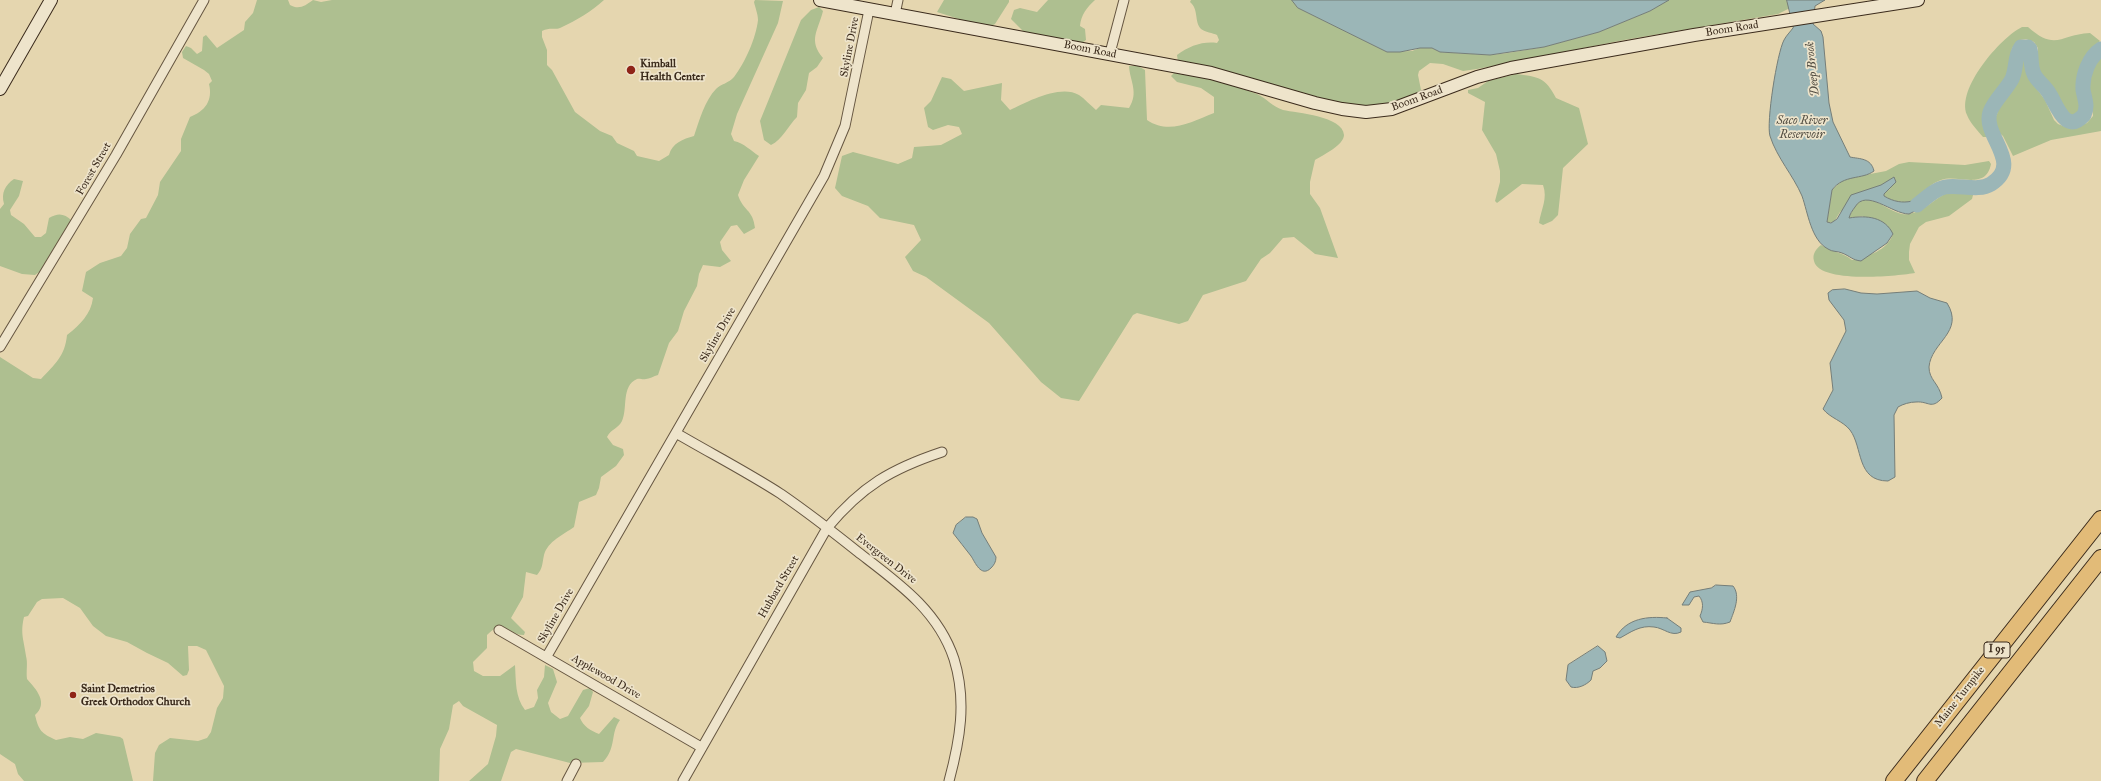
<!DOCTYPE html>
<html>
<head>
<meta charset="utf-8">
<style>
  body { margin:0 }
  canvas { display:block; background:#e5d6af }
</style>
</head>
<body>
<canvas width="2101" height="781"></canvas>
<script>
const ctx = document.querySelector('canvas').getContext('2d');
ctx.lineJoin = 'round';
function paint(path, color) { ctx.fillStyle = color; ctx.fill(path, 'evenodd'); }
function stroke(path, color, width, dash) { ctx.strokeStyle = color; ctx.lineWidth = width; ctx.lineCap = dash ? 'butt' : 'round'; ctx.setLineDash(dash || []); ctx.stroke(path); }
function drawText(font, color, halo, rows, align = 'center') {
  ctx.font = font + ' "IM FELL Great Primer",serif'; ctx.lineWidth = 3.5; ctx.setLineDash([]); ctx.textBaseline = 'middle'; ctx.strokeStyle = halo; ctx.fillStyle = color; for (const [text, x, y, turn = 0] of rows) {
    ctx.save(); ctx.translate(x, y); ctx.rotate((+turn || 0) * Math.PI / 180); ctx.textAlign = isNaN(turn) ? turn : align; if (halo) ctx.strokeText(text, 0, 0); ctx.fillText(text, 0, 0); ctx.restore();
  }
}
paint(new Path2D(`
  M 257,0 L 288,0 L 290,5 C 299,10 305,6 313,0 L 321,2 L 332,0 L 604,0 C 591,12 577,20 560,28 C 554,30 550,27 542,31 L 542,37 L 547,50 L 547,65 L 552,70 L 575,112 L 600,131 L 612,136 L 617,143 L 634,151 L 637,156 L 659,161 L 669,155 C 672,143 683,139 694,136 C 699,121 705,100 716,89 C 721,84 729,83 734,77 C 745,63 756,38 758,20 C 758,14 755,7 754,2 L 755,0 L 783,1 L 778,23 L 737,114 L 731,134 L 734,141 C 744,143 751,151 759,156 L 744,180 L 738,195 C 743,211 753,209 755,228 L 744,234 L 737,225 L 731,226 L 720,242 L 722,250 L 731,261 L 720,267 L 703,265 L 699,274 L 697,286 L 684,311 L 678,331 L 669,343 L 658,375 C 654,376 649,379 646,379 C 642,380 640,378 637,379 C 621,386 628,408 622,421 C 619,428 611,429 607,437 L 613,445 L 623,449 L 624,455 L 616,466 L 601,477 L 599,488 L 596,495 L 579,502 L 574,527 C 563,535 548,541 544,555 C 542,564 543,568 537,575 L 526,572 L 523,597 L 511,618 L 525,632 L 524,635 C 507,635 505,617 487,635 L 487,648 L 473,662 L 474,671 L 483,676 L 500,676 L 515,665 C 516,681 515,697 525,710 L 534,707 L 538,698 L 537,690 L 544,677 L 545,665 L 553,669 L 557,682 L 548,703 L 551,712 L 560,719 L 568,716 L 583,690 L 590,688 L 593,692 L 589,706 L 580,718 C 583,726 591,731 599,734 L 614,717 L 620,720 C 610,733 617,747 603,762 L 570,763 L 516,749 L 511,752 L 501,781 L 469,781 L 488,764 L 496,736 L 497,725 L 463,706 L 459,701 L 453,705 L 449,729 L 440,749 L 439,781 L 153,781 L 155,753 L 159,745 L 170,738 L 198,741 L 207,738 L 211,732 L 217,708 L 223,698 L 224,686 L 206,650 L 197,646 L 188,646 L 189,670 L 187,675 L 183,676 L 168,663 L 147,653 L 127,642 L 106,636 L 93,626 L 80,608 L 63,598 L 42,599 L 37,602 L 28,616 L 24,617 C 20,634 24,640 26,656 C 28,663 26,671 27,679 C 36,689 49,703 35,715 C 39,731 41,733 56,740 L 70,737 L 83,739 L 96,733 L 120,737 L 123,739 L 133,781 L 24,781 L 18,774 L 15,764 L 0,754 L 0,357 L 33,378 L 41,379 C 55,364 65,356 67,335 C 80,325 91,314 93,298 L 82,291 L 86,272 L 100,263 L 121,256 L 127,248 L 130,234 L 141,219 L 146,218 L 158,195 L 160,182 L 181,151 L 181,139 L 190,117 C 205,111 213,101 209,84 L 212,81 L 209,74 L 204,70 L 183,58 L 182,52 L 186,46 L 191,48 L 197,54 L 202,51 L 203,37 L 206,35 L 217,48 L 244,30 L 245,22 L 253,13 Z
  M 944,0 L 1009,0 L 1009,2 L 995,24 L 987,28 L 937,12 Z
  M 1048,0 L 1095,0 C 1087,7 1081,15 1080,26 L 1085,29 L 1086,40 L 1082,43 L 1024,32 L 1011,19 L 1014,10 L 1020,8 L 1037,12 Z
  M 1191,0 L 1292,0 L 1298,8 L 1387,52 L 1412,51 L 1420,48 L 1432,48 L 1440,52 L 1454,53 L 1490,55 L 1508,53 L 1544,47 L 1599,32 L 1650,11 L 1669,0 L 1787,0 L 1790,8 L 1778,14 L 1624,40 L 1477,69 L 1463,71 L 1443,64 L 1430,63 L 1419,71 L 1418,75 L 1421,90 L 1416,95 L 1374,107 L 1354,105 L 1337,103 L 1178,62 L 1177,55 C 1189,46 1203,41 1217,43 L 1219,40 L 1217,35 C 1213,33 1205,32 1201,29 C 1194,22 1199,9 1190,2 Z
  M 819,7 L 823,11 C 818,31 808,40 823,58 L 817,67 L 809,73 L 806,90 L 798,103 L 797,117 C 788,126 782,140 771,145 L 764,140 L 760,121 L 801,20 L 811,10 Z
  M 2022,27 L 2028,27 C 2056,52 2061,34 2090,33 L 2100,41 C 2086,53 2078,71 2078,89 C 2079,97 2082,104 2081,111 L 2075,117 C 2060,114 2062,103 2056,92 C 2051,85 2044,79 2038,73 L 2038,48 L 2034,42 L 2026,39 L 2020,40 L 2012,48 L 2010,67 L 2005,80 L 1985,113 L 1987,137 L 1983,137 C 1978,131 1970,123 1967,115 C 1956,89 2000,38 2022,27 Z
  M 2025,54 L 2028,77 L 2045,100 L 2054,120 L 2058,124 L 2068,128 L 2077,127 L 2087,123 L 2093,116 C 2093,93 2081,77 2101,57 L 2101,131 L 2051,140 L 2013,156 L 2003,136 L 1996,130 L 1995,119 L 1999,109 L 2018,80 L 2021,57 Z
  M 1129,66 L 1138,66 L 1145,70 L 1147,120 C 1169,135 1191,122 1214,113 L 1214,97 L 1201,88 L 1177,82 L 1171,76 L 1174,73 C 1202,77 1231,84 1257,94 C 1266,98 1273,107 1283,110 C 1297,113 1343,116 1344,135 C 1344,145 1323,155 1315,160 L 1310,182 L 1310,194 L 1320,208 L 1338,258 L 1315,254 L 1294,237 L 1283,238 L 1270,253 L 1261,259 L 1246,281 L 1203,295 L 1188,321 L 1179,324 L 1137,313 L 1133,315 L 1079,401 L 1061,398 L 1041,382 L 989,323 L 926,277 L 913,271 L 905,257 L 921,240 L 914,225 L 880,218 L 868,206 L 842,196 L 835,188 L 842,156 L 853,152 L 898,164 L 912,158 L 914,147 L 941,145 L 962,134 L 959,127 L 948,125 L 933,130 L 928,127 L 924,108 L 931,101 L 942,77 L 951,79 L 964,91 L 1002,83 L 1001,100 L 1010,110 C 1027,102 1060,84 1079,95 C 1085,99 1090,105 1096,110 L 1101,105 L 1129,108 C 1139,92 1130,82 1129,66 Z
  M 1516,74 C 1539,77 1545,77 1556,98 L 1579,108 L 1588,144 L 1563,168 L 1558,215 L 1552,221 L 1543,225 L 1539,223 C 1541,209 1548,199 1543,185 L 1522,184 L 1497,203 L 1495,201 L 1500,182 L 1500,171 L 1496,154 L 1482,130 L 1485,102 L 1468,93 L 1468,90 L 1478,88 L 1488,81 Z
  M 1989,161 L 1991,164 C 1986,191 1958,174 1941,180 C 1931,183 1923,192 1918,201 C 1905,203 1896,203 1884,196 L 1883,194 L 1890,189 L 1894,177 L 1840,212 L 1834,222 L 1827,222 L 1832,190 L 1844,179 L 1886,171 L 1899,164 L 1909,162 L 1965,165 Z
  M 14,179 L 23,181 L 19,196 L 10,210 L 11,215 L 24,224 L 35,237 L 41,237 L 46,233 L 49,218 C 58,213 64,213 72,221 L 42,270 L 35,275 L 22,274 L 0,266 L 0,209 L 4,204 C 1,193 5,185 14,179 Z
  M 1949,192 L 1966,192 L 1973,195 L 1972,199 L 1949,216 L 1926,222 L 1919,227 L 1910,244 L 1909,252 L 1909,260 L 1915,273 C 1898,276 1819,284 1814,261 C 1812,254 1816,249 1821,245 C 1832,252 1842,252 1852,260 C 1868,256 1887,251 1893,234 L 1862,216 L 1849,218 C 1850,215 1852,211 1854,208 C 1868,185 1891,218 1909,214 C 1925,211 1935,198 1949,192 Z`), '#aebf90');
const water = new Path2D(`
  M 1292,0 L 1669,0 L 1650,11 L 1599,32 L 1544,47 L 1490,55 L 1440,52 L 1432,48 L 1420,48 L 1400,52 L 1387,52 L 1298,8 Z
  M 1787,0 L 1825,0 L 1815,6 L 1813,24 L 1821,31 L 1823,37 L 1829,103 L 1833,122 L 1850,157 C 1860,159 1871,158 1874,171 C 1862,180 1844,174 1832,190 L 1827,222 L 1831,223 L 1837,219 L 1851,195 L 1881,185 L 1894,177 L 1896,182 L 1884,194 L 1884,196 C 1904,208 1919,200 1937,190 L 1921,208 L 1909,214 C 1892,214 1866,188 1855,207 C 1852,211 1850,214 1849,218 C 1867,215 1885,217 1893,234 L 1887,243 L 1861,261 C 1852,260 1850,256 1842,253 C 1838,251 1832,252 1828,249 C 1811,240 1808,213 1802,196 C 1793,175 1777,158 1770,136 C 1766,123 1777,53 1784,40 C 1786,36 1790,32 1793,28 Z
  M 1845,289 L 1861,293 L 1877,294 L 1917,291 L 1930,298 L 1947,303 C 1965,332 1931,342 1929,367 C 1929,380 1939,383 1942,398 C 1931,410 1929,401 1916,402 C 1910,402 1903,404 1898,407 L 1894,415 L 1895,477 L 1888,481 C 1856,481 1863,447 1850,430 C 1843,421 1830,418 1823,409 L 1833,390 L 1830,363 L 1846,331 L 1844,320 L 1829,300 L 1828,293 L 1832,290 Z
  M 966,517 L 973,517 L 977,519 L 982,533 L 996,557 C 996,562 994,565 991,568 C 981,578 975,562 971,556 C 965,548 959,541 953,533 L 956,525 Z
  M 1716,585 L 1733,586 C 1741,596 1734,611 1730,622 C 1720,626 1713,623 1703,622 L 1700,616 C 1703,609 1704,602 1699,596 L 1694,597 L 1689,605 L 1682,605 L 1690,592 L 1711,588 Z
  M 1667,618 L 1681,628 L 1681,632 C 1671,637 1664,628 1654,627 C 1640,625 1631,632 1620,638 L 1616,637 C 1627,618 1648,616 1667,618 Z
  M 1598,646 L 1605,652 L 1607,661 L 1600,668 L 1593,671 L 1591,680 C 1586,685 1578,689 1571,687 L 1566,680 L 1568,665 Z`);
paint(water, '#9bb6b7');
stroke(water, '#757e79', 1);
stroke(new Path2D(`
  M 1917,205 C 1926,198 1935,189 1945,187 C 1959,184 1978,192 1991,184 C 2024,163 1982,136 1990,112 C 1994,101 2006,90 2012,79 C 2017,68 2014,57 2021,47 L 2028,47 L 2030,49 C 2032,57 2030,66 2034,74 C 2037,81 2045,86 2049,93 C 2057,105 2065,135 2084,115 C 2088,106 2085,100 2083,90 C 2082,75 2089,57 2101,49`), '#9bb6b7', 15);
const street = new Path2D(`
  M 895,14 L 898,0
  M 1110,53 L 1124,0
  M 0,347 L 116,155 L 204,0
  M 676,433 C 710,453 747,472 781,494 C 807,512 833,532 858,552 C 897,582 938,610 954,659 C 967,701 960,740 949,781
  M 499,630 L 701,747
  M 547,656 L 824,176 L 845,126 L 869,10
  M 567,781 L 576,764
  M 683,781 L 827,528 C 862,486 891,469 942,452`);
const secondary = new Path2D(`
  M 820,0 L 1211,73 L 1315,103 L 1342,109 L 1366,112 L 1392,109 L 1477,77 L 1511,68 L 1694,35 L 1918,0
  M 0,89 L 51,0`);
const highway = new Path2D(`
  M 1894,781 L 2101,519
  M 1925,781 L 2101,558`);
stroke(street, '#665641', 11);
stroke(secondary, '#3b2b1c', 14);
stroke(highway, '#3b2b1c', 18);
stroke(street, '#eee4cb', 9);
stroke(secondary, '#eee4cb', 12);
stroke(highway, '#e2bb78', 16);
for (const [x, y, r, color] of [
  [631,70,5,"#8f2418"],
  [73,695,4,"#8f2418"]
]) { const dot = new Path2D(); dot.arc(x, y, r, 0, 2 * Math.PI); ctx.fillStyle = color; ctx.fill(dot); stroke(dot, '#eee4cb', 1.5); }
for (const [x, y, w] of [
  [1997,650,26]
]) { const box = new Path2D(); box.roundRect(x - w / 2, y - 8, w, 16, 3); ctx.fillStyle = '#eee4cb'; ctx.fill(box); stroke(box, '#3b2b1c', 1); }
drawText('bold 10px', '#3b2b1c', null, [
  ["I 95",1997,650]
]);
drawText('11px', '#3b2b1c', '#eee4cb', [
  ["Boom Road",1732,29,-9],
  ["Skyline Drive",850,47,-79],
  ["Boom Road",1090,50,11],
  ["Boom Road",1417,99,-20],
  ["Forest Street",94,169,-60],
  ["Skyline Drive",718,335,-60],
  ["Evergreen Drive",886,559,38],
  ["Hubbard Street",779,587,-60],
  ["Skyline Drive",556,616,-60],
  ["Applewood Drive",606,677,30],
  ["Maine Turnpike",1960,697,-52]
]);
drawText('bold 11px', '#3b2b1c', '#eee4cb', [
  ["Kimball",640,64],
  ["Health Center",640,77],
  ["Saint Demetrios",81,689],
  ["Greek Orthodox Church",81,702]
], 'left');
drawText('italic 12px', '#534e43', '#eee4cb', [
  ["Deep Brook",1813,69,-96],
  ["Saco River",1802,121],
  ["Reservoir",1802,135]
]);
</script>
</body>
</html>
